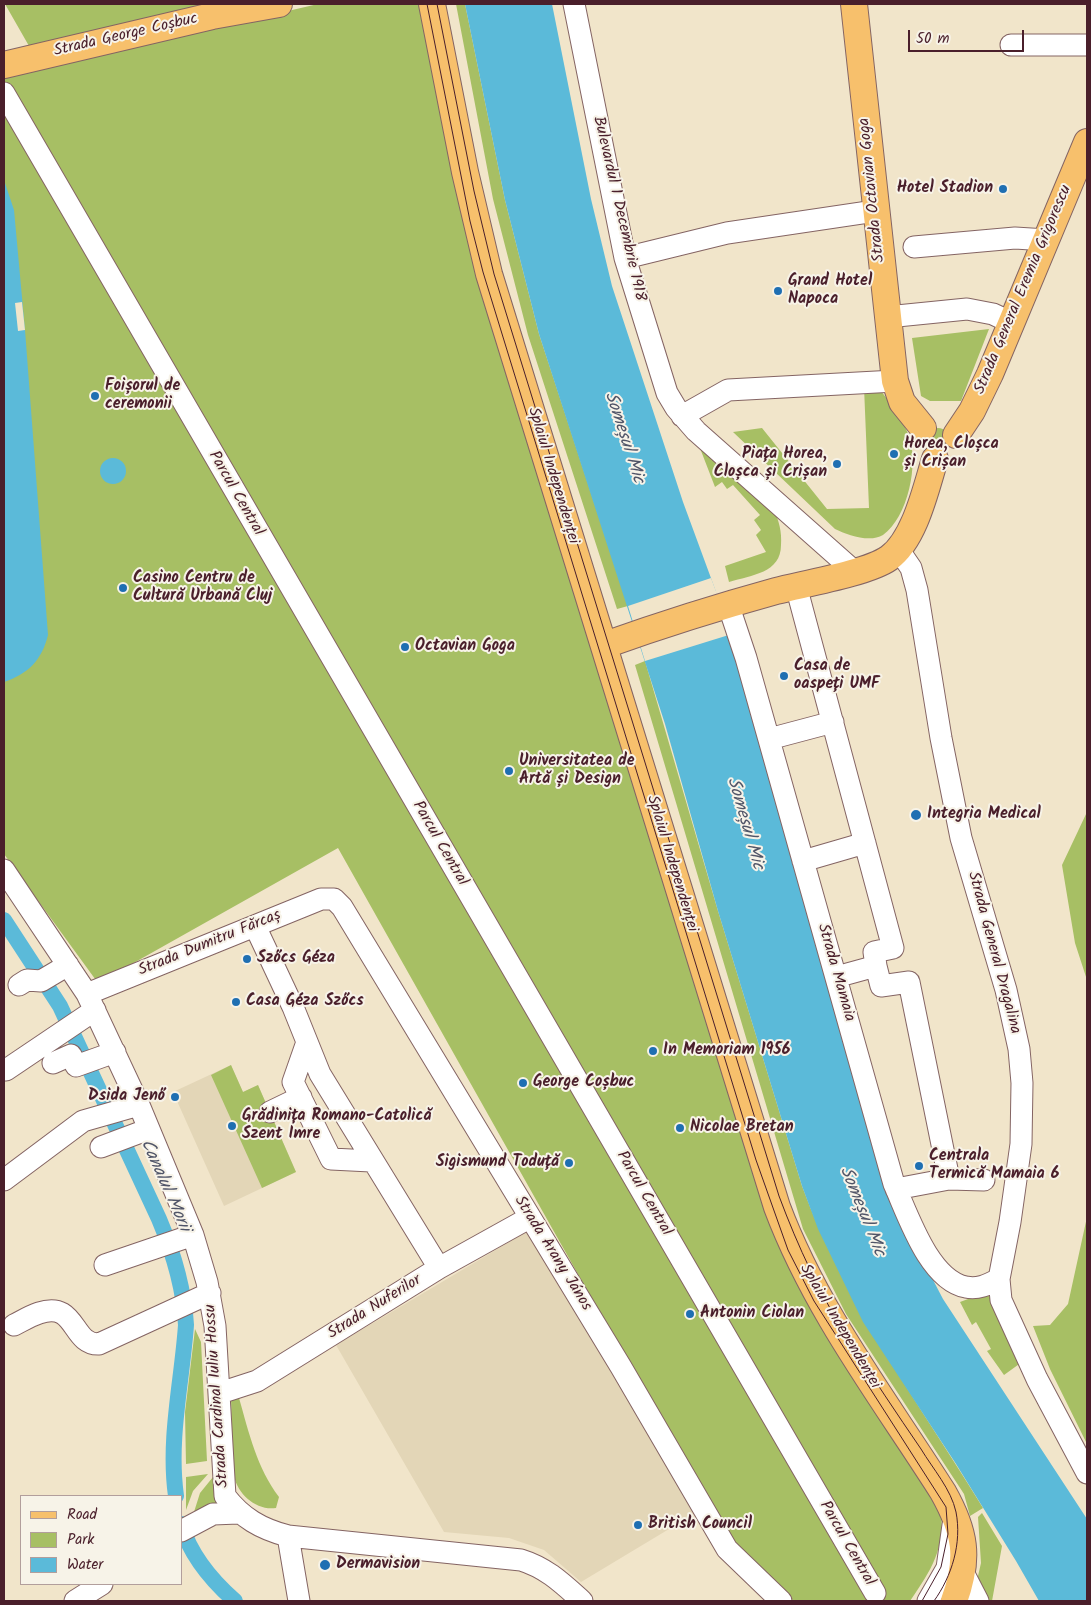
<!DOCTYPE html>
<html>
<head>
<meta charset="utf-8">
<style>
  body { margin:0 }
  #map { position:relative; width:1091px; height:1605px; overflow:hidden; background:#f1e5ca; font-family:Kalam,sans-serif }
  canvas { display:block }
  .frame { position:absolute; inset:0; border:5px solid #4a1f2b; pointer-events:none }
  .legend { position:absolute; left:20px; top:1495px; width:162px; height:90px; box-sizing:border-box; background:#f7f3e8; border:1px solid #b29e9c; margin:0; padding:6px 9px; list-style:none; font-size:15px; color:#4a1f2b }
  .legend li { display:flex; align-items:center; gap:10px; height:25px }
  .legend b { width:25px; border:1px solid #b29e9c }
  .scale { position:absolute; left:908px; top:30px; width:116px; height:22px; box-sizing:border-box; border:2px solid #4a1f2b; border-top:0; padding-left:6px; font-size:15px; line-height:18px; white-space:nowrap; color:#4a1f2b; -webkit-text-stroke:4px #f7f3e8; paint-order:stroke }
</style>
</head>
<body>
<div id="map">
<canvas width="1091" height="1605"></canvas>
<div class="frame"></div>
<ul class="legend">
<li><b style="height:6px;background:#f7c06c"></b>Road</li>
<li><b style="height:14px;background:#a7bf64"></b>Park</li>
<li><b style="height:14px;background:#5bbad9"></b>Water</li>
</ul>
<div class="scale">50 m</div>
</div>
<script>
const ctx = document.querySelector('canvas').getContext('2d');
ctx.lineJoin = 'round';
function paint(path, color) { ctx.fillStyle = color; ctx.fill(path, 'evenodd'); }
function stroke(path, color, width, dash) { ctx.strokeStyle = color; ctx.lineWidth = width; ctx.lineCap = dash ? 'butt' : 'round'; ctx.setLineDash(dash || []); ctx.stroke(path); }
function drawText(font, color, halo, rows, align = 'center') {
  ctx.font = font + ' Kalam,sans-serif'; ctx.lineWidth = 4; ctx.setLineDash([]); ctx.textBaseline = 'middle'; ctx.strokeStyle = halo; ctx.fillStyle = color; for (const [text, x, y, turn = 0] of rows) {
    ctx.save(); ctx.translate(x, y); ctx.rotate((+turn || 0) * Math.PI / 180); ctx.textAlign = isNaN(turn) ? turn : align; if (halo) ctx.strokeText(text, 0, 0); ctx.fillText(text, 0, 0); ctx.restore();
  }
}
paint(new Path2D(`
  M 231,1065 L 243,1092 L 258,1085 L 296,1172 L 224,1206 L 173,1092 Z
  M 531,1229 L 699,1511 L 581,1582 L 544,1550 L 509,1538 L 444,1532 L 336,1345 Z`), '#e3d6b7');
paint(new Path2D(`
  M 5,4 L 229,4 L 29,46 Z
  M 318,4 L 418,5 L 424,11 L 759,1182 L 941,1509 C 945,1549 932,1569 910,1601 L 794,1601 L 731,1546 L 338,848 L 98,983 L 4,854 L 4,77 Z
  M 456,4 L 465,4 L 505,200 L 539,334 L 628,606 L 617,609 L 528,335 L 493,199 Z
  M 989,329 L 961,401 L 930,401 L 921,396 L 912,338 Z
  M 864,387 L 879,388 C 889,402 903,419 909,436 C 919,464 908,517 883,535 C 870,543 847,535 835,529 L 733,432 L 762,428 L 827,509 L 869,508 Z
  M926 440a12 12 0 1 1 24 0a12 12 0 1 1-24 0Z
  M 698,443 L 774,510 C 779,521 782,532 781,545 C 781,573 752,575 729,582 L 725,566 L 766,552 L 756,535 L 761,530 L 754,520 L 760,515 L 733,485 L 727,489 L 722,482 L 715,487 Z
  M 645,661 L 718,911 L 802,1186 C 844,1302 919,1403 983,1508 L 970,1516 L 964,1494 L 846,1314 L 803,1229 L 635,665 Z
  M 1087,812 L 1087,980 L 1075,943 L 1062,865 Z
  M 231,1065 L 243,1092 L 258,1085 L 296,1172 L 262,1188 L 211,1075 Z
  M 1087,1217 L 1087,1444 L 1050,1369 L 1033,1326 L 1050,1325 L 1068,1304 Z
  M 987,1292 L 1022,1362 L 1004,1375 L 987,1351 L 991,1349 L 976,1322 L 972,1325 L 960,1302 Z
  M 195,1329 L 201,1342 L 207,1461 L 186,1464 L 185,1412 Z
  M 231,1398 L 239,1398 C 249,1433 257,1468 279,1497 L 276,1508 C 257,1511 238,1495 234,1476 C 230,1453 232,1422 231,1398 Z
  M 208,1474 L 193,1491 L 186,1510 L 186,1477 Z
  M 213,1477 L 217,1504 L 194,1512 L 200,1493 Z
  M 982,1513 L 1002,1546 L 992,1601 L 985,1601 L 975,1589 L 981,1563 L 978,1517 Z`), '#a7bf64');
paint(new Path2D(`
  M 465,4 L 552,4 L 591,199 L 612,286 L 683,502 L 715,589 L 921,1257 L 943,1299 L 1087,1519 L 1087,1601 L 1039,1601 L 1016,1561 L 956,1464 L 863,1322 L 818,1229 L 802,1186 L 718,911 L 665,724 L 539,334 L 505,200 Z
  M 4,180 L 14,210 L 25,330 L 48,635 C 42,660 28,674 4,682 Z
  M100 471a13 13 0 1 1 26 0a13 13 0 1 1-26 0Z`), '#5bbad9');
paint(new Path2D(`
  M 22,302 L 25,330 L 18,331 L 15,303 Z
  M 711,578 L 732,634 L 645,661 L 628,606 Z`), '#f1e5ca');
stroke(new Path2D(`
  M 4,920 L 60,1006 L 159,1219 C 173,1252 184,1289 186,1325 C 182,1382 168,1439 176,1496
  M 181,1524 C 190,1554 211,1580 235,1601`), '#5bbad9', 16);
const minor = new Path2D(`
  M 574,4 L 625,258 L 667,393 L 676,408 L 696,431 L 854,571
  M 1011,45 L 1087,45
  M 4,93 L 875,1593
  M 914,247 L 1015,238 L 1047,240
  M 625,258 L 727,233 L 875,211
  M 887,317 L 967,309 L 993,314 L 1012,323
  M 682,416 L 728,390 L 895,381
  M 898,549 L 911,568 L 917,590 L 941,738 L 961,838 L 1006,990 L 1019,1049 L 1022,1083 L 1021,1144 L 1010,1222 L 999,1279 L 1001,1300 L 1037,1379 L 1087,1473
  M 796,586 L 893,948 L 874,952 L 876,966 L 836,977
  M 728,604 L 746,658 L 894,1184 C 908,1215 929,1280 966,1287 C 978,1290 989,1284 999,1279
  M 769,739 L 833,722
  M 803,861 L 865,843
  M 4,870 L 87,994 L 139,1105 L 193,1235 L 207,1282 L 215,1326 L 225,1496 C 242,1518 261,1529 288,1536 L 521,1560 C 547,1568 563,1584 582,1601
  M 255,926 L 293,1007 L 320,1074 L 439,1268
  M 876,966 L 881,986 L 909,982 L 949,1179
  M 19,985 L 27,980 L 41,981 L 68,965
  M 87,994 L 321,899 L 334,899 L 342,907 L 621,1367 L 727,1549 L 781,1601
  M 307,1042 L 293,1082 L 331,1159 L 371,1161
  M 53,1063 L 71,1055 L 76,1066 L 115,1052
  M 6,1070 L 95,1010
  M 270,1112 L 301,1097
  M 101,1147 L 149,1129
  M 4,1180 L 83,1121 L 139,1105
  M 896,1189 L 949,1179 L 984,1180
  M 105,1265 L 193,1235
  M 14,1325 C 22,1321 30,1316 39,1313 C 77,1300 71,1345 99,1344 L 210,1293
  M 220,1393 L 257,1381 L 439,1268 L 529,1218
  M 181,1531 L 213,1514 L 238,1513
  M 288,1536 L 299,1601
  M 963,1572 L 978,1601
  M 75,1601 L 102,1584
  M 928,1601 L 947,1568 L 953,1525`);
const major = new Path2D(`
  M 432,4 L 465,172 L 489,274 L 777,1207 C 816,1311 884,1399 943,1492 C 965,1531 970,1558 954,1601
  M 854,4 L 895,381 L 902,402 L 923,428
  M 4,65 L 212,16 L 279,4
  M 956,435 L 972,411 L 990,374 L 1087,142
  M 605,645 C 661,625 718,607 776,591 C 803,584 868,573 889,558 C 915,539 926,488 935,459`);
stroke(minor, '#846463', 23);
stroke(major, '#846463', 28);
stroke(minor, '#fff', 21);
stroke(major, '#f7c06c', 26);
stroke(new Path2D(`
  M 427,4 L 470,221 L 483,272 L 756,1160 L 788,1250 L 814,1301 L 946,1507 L 948,1534 L 941,1567 L 922,1601
  M 437,4 L 474,191 L 494,274 L 779,1196 C 798,1247 821,1296 850,1342 C 873,1378 897,1414 921,1449 C 933,1469 951,1489 956,1512 C 962,1543 952,1576 934,1601`), '#4a1f2b', 1);
for (const [x, y, r, color] of [
  [1003,189,5,"#1f6fb2"],
  [778,291,5,"#1f6fb2"],
  [95,396,5,"#1f6fb2"],
  [894,454,5,"#1f6fb2"],
  [837,464,5,"#1f6fb2"],
  [123,588,5,"#1f6fb2"],
  [405,647,5,"#1f6fb2"],
  [784,676,5,"#1f6fb2"],
  [509,771,5,"#1f6fb2"],
  [916,815,6,"#1f6fb2"],
  [247,959,5,"#1f6fb2"],
  [236,1002,5,"#1f6fb2"],
  [653,1051,5,"#1f6fb2"],
  [523,1083,5,"#1f6fb2"],
  [175,1097,5,"#1f6fb2"],
  [232,1126,5,"#1f6fb2"],
  [680,1128,5,"#1f6fb2"],
  [569,1163,5,"#1f6fb2"],
  [919,1166,5,"#1f6fb2"],
  [690,1314,5,"#1f6fb2"],
  [638,1525,5,"#1f6fb2"],
  [325,1565,6,"#1f6fb2"]
]) { const dot = new Path2D(); dot.arc(x, y, r, 0, 2 * Math.PI); ctx.fillStyle = color; ctx.fill(dot); stroke(dot, '#f7f3e8', 2); }
drawText('16px', '#4a1f2b', '#f7f3e8', [
  ["Strada George Coșbuc",126,36,-13],
  ["Strada Octavian Goga",873,190,-96],
  ["Bulevardul 1 Decembrie 1918",618,209,77],
  ["Strada General Eremia Grigorescu",1024,290,-67],
  ["Splaiul Independenței",552,476,73],
  ["Parcul Central",235,494,60],
  ["Parcul Central",439,844,60],
  ["Splaiul Independenței",671,864,73],
  ["Strada Dumitru Fărcaș",210,944,-22],
  ["Strada General Dragalina",993,953,75],
  ["Strada Mamaia",835,973,74],
  ["Parcul Central",643,1194,60],
  ["Strada Arany János",552,1254,58],
  ["Strada Nuferilor",375,1308,-32],
  ["Splaiul Independenței",839,1327,59],
  ["Strada Cardinal Iuliu Hossu",218,1396,-94],
  ["Parcul Central",846,1544,60]
]);
drawText('bold 16px', '#4a1f2b', '#f7f3e8', [
  ["Hotel Stadion",993,189,"right"],
  ["Grand Hotel",788,282],
  ["Napoca",788,300],
  ["Foișorul de",105,387],
  ["ceremonii",105,405],
  ["Horea, Cloșca",904,445],
  ["și Crișan",904,463],
  ["Piața Horea,",827,455,"right"],
  ["Cloșca și Crișan",827,473,"right"],
  ["Casino Centru de",133,579],
  ["Cultură Urbană Cluj",133,597],
  ["Octavian Goga",415,647],
  ["Casa de",794,667],
  ["oaspeți UMF",794,685],
  ["Universitatea de",519,762],
  ["Artă și Design",519,780],
  ["Integria Medical",927,815],
  ["Szőcs Géza",257,959],
  ["Casa Géza Szőcs",246,1002],
  ["In Memoriam 1956",663,1051],
  ["George Coșbuc",533,1083],
  ["Dsida Jenő",165,1097,"right"],
  ["Grădinița Romano-Catolică",242,1117],
  ["Szent Imre",242,1135],
  ["Nicolae Bretan",690,1128],
  ["Centrala",929,1157],
  ["Termică Mamaia 6",929,1175],
  ["Sigismund Toduță",559,1163,"right"],
  ["Antonin Ciolan",700,1314],
  ["British Council",648,1525],
  ["Dermavision",336,1565]
], 'left');
drawText('italic 18px', '#505568', '#f7f3e8', [
  ["Someșul Mic",623,438,72],
  ["Someșul Mic",744,824,74],
  ["Canalul Morii",164,1186,66],
  ["Someșul Mic",861,1212,68]
]);
</script>
</body>
</html>
